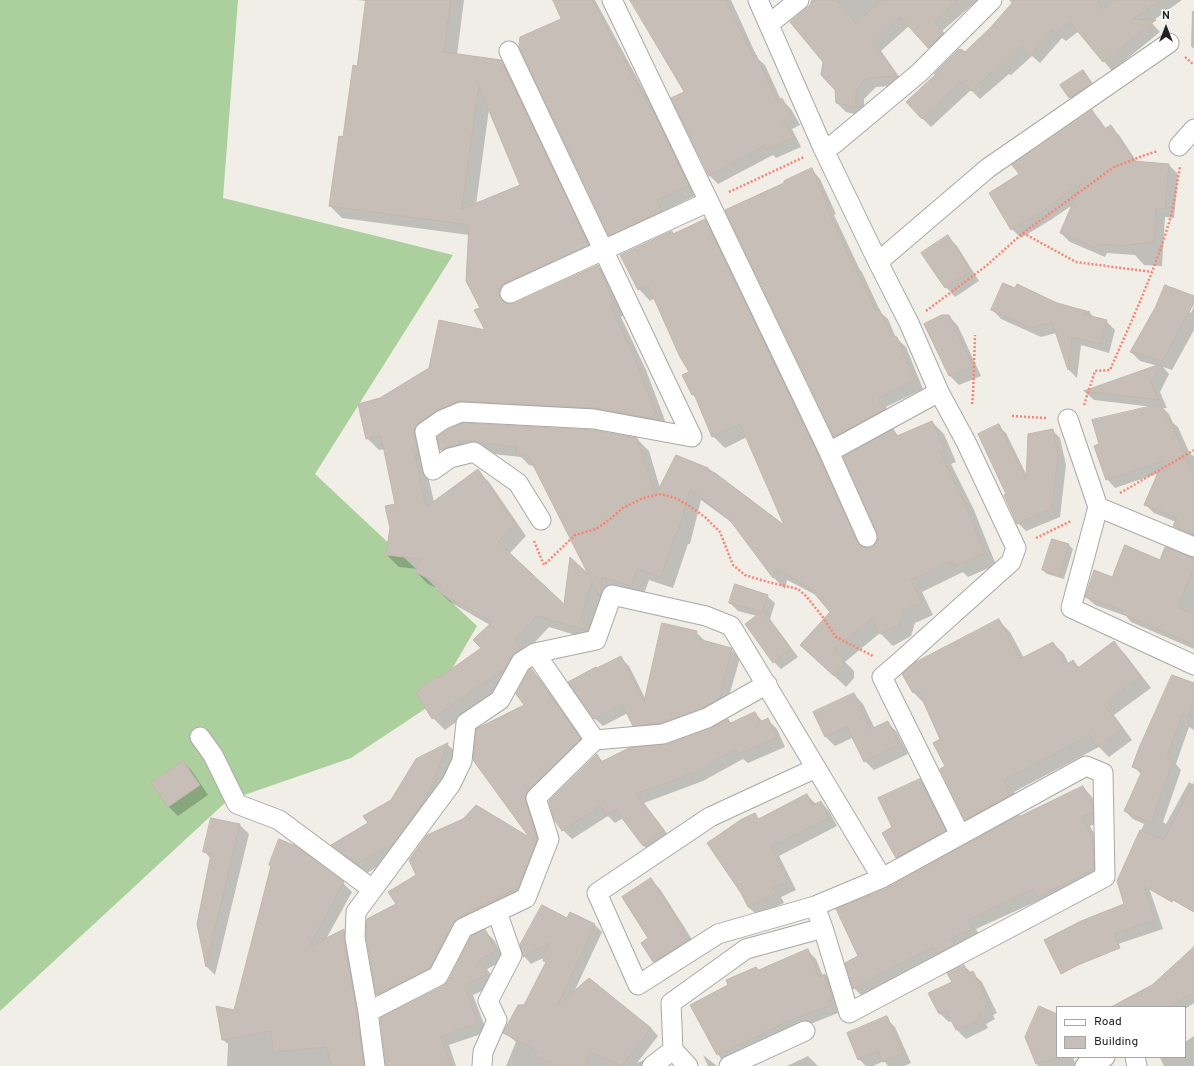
<!DOCTYPE html>
<html>
<head>
<meta charset="utf-8">
<style>
  body { margin:0 }
  #map { position:relative; width:1194px; height:1066px; overflow:hidden; background:#f1eee8; font-family:Overpass,sans-serif }
  canvas { display:block }
  .legend { position:absolute; left:1056px; top:1006px; width:130px; height:52px; box-sizing:border-box; background:#fff; border:1px solid #a6a6a6; margin:0; padding:5px 7px; list-style:none; font-size:12px; color:#212121 }
  .legend li { display:flex; align-items:center; gap:8px; height:20px }
  .legend b { width:20px; border:1px solid #a6a6a6 }
  .north { position:absolute; left:1146px; top:8px; width:40px; height:40px; -webkit-text-stroke:3px #fff; paint-order:stroke; rotate:0deg; font-size:11px; font-weight:700; line-height:16px; text-align:center; color:#212121 }
  .north::after { content:''; display:block; margin:auto; width:14px; height:18px; background:#212121; clip-path:polygon(50% 0,100% 100%,50% 72%,0 100%) }
</style>
</head>
<body>
<div id="map">
<canvas width="1194" height="1066"></canvas>
<ul class="legend">
<li><b style="height:5px;background:#fff"></b>Road</li>
<li><b style="height:11px;background:#c6beb7"></b>Building</li>
</ul>
<div class="north">N</div>
</div>
<script>
const ctx = document.querySelector('canvas').getContext('2d');
ctx.lineJoin = 'round';
function paint(path, color) { ctx.fillStyle = color; ctx.fill(path, 'evenodd'); }
function stroke(path, color, width, dash) { ctx.strokeStyle = color; ctx.lineWidth = width; ctx.lineCap = dash ? 'butt' : 'round'; ctx.setLineDash(dash || []); ctx.stroke(path); }
paint(new Path2D(`
  M 0,0 L 238,0 L 223,198 L 453,255 L 315,474 L 477,626 L 431,705 L 351,758 L 227,801 L 0,1011 Z`), '#abd09d');
paint(new Path2D(`
  M 356,0 L 464,0 L 457,55 L 500,61 L 512,72 L 600,257 L 513,298 L 510,305 L 515,304 L 598,266 L 610,278 L 625,314 L 621,317 L 646,370 L 667,426 L 474,412 L 430,435 L 426,467 L 434,502 L 477,470 L 489,482 L 526,536 L 509,554 L 565,606 L 591,578 L 534,466 L 529,465 L 521,457 L 493,454 L 453,461 L 441,450 L 438,437 L 637,439 L 649,451 L 660,488 L 708,468 L 786,529 L 747,437 L 725,448 L 713,436 L 697,398 L 693,395 L 684,376 L 690,372 L 655,298 L 650,301 L 639,289 L 672,232 L 675,235 L 705,220 L 716,232 L 830,469 L 866,549 L 872,548 L 877,544 L 879,538 L 893,431 L 899,436 L 932,422 L 944,434 L 956,462 L 951,464 L 974,510 L 996,565 L 968,577 L 963,572 L 922,592 L 933,615 L 915,623 L 911,636 L 893,646 L 880,633 L 845,662 L 854,671 L 854,678 L 846,687 L 801,645 L 831,612 L 818,596 L 787,580 L 785,589 L 774,578 L 735,525 L 701,500 L 690,544 L 688,544 L 673,588 L 649,580 L 643,597 L 614,588 L 599,642 L 549,627 L 526,652 L 513,682 L 445,730 L 433,718 L 439,679 L 483,649 L 490,625 L 450,602 L 438,590 L 439,589 L 428,584 L 416,572 L 418,569 L 399,567 L 387,555 L 397,505 L 385,449 L 379,450 L 367,438 L 381,399 L 486,332 L 481,308 L 469,235 L 342,218 L 330,206 L 358,67 L 367,1 ZM 489,109 L 521,185 L 476,205 Z
  M 554,0 L 595,0 L 656,113 L 697,195 L 666,210 L 671,220 L 619,244 L 610,235 L 562,19 Z
  M 631,0 L 731,0 L 758,59 L 765,65 L 781,100 L 782,100 L 791,109 L 800,125 L 792,129 L 801,147 L 776,158 L 773,155 L 718,184 L 709,175 L 686,93 Z
  M 811,0 L 978,0 L 942,31 L 952,42 L 938,56 L 909,26 L 881,51 L 905,85 L 876,87 L 864,99 L 864,116 L 846,112 L 837,103 L 836,90 L 824,61 L 807,9 L 810,5 Z
  M 1009,0 L 1182,0 L 1151,22 L 1160,32 L 1112,71 L 1079,31 L 1066,41 L 1062,38 L 1040,63 L 1032,56 L 1011,75 L 1009,74 L 980,99 L 971,90 L 931,127 L 922,118 L 937,75 L 935,74 L 959,50 L 965,53 L 992,28 L 1013,4 Z
  M 1192,11 L 1194,11 L 1194,49 L 1191,46 Z
  M 1082,71 L 1095,88 L 1074,102 L 1062,86 Z
  M 1092,111 L 1100,120 L 1106,129 L 1110,127 L 1119,135 L 1137,162 L 1169,165 L 1178,174 L 1174,218 L 1165,217 L 1162,266 L 1144,265 L 1135,255 L 1107,253 L 1105,257 L 1070,242 L 1061,233 L 1074,204 L 1052,219 L 1021,238 L 1012,229 L 1020,175 Z
  M 812,170 L 820,179 L 836,214 L 834,215 L 860,270 L 862,272 L 881,313 L 888,319 L 896,338 L 906,347 L 923,389 L 886,407 L 892,419 L 844,445 L 835,436 L 786,183 Z
  M 947,237 L 957,246 L 979,281 L 955,297 L 946,287 Z
  M 1194,297 L 1194,301 L 1189,312 L 1191,313 L 1194,306 L 1194,330 L 1172,370 L 1163,367 L 1169,374 L 1160,392 L 1167,408 L 1163,408 L 1169,414 L 1173,423 L 1178,427 L 1190,454 L 1194,456 L 1194,539 L 1183,535 L 1174,526 L 1176,522 L 1154,513 L 1145,504 L 1159,473 L 1115,488 L 1107,479 L 1100,444 L 1153,407 L 1094,400 L 1085,392 L 1158,366 L 1140,361 L 1131,352 Z
  M 1056,304 L 1090,313 L 1095,318 L 1106,321 L 1115,330 L 1109,353 L 1081,345 L 1077,378 L 1069,370 L 1056,333 L 1041,337 L 1001,319 L 992,309 Z
  M 949,316 L 958,326 L 981,376 L 959,385 L 950,376 L 925,324 Z
  M 998,426 L 1006,433 L 1027,476 L 1052,430 L 1060,438 L 1066,465 L 1060,517 L 1026,531 L 1018,523 Z
  M 1069,545 L 1073,549 L 1064,579 L 1047,574 L 1043,570 Z
  M 1194,559 L 1194,649 L 1131,622 L 1126,616 L 1095,605 L 1086,597 L 1112,578 L 1160,561 Z
  M 767,596 L 775,603 L 770,619 L 798,657 L 781,669 L 774,662 L 757,616 L 738,611 L 730,603 Z
  M 999,621 L 1010,632 L 1024,658 L 1053,643 L 1064,654 L 1069,664 L 1073,661 L 1080,668 L 1114,643 L 1125,654 L 1151,688 L 1114,715 L 1132,740 L 1109,757 L 1099,747 L 1014,792 L 1021,806 L 977,830 L 966,819 L 947,767 L 942,740 L 925,704 L 914,693 Z
  M 696,632 L 704,640 L 704,641 L 731,649 L 740,658 L 727,703 L 643,733 L 634,725 L 628,713 L 603,726 L 594,718 L 597,669 L 621,658 L 629,666 L 645,698 Z
  M 531,670 L 540,679 L 589,748 L 537,799 L 546,848 L 527,896 L 467,927 L 439,976 L 386,1004 L 377,995 L 367,937 L 533,840 L 474,760 L 525,706 Z
  M 1194,684 L 1194,730 L 1189,727 L 1176,764 L 1181,770 L 1163,822 L 1166,824 L 1189,782 L 1194,785 L 1194,906 L 1148,885 L 1163,929 L 1109,947 L 1101,939 L 1126,904 L 1118,881 L 1144,824 L 1133,819 L 1125,811 L 1142,775 L 1133,766 Z
  M 854,694 L 863,704 L 875,729 L 888,723 L 897,732 L 908,754 L 874,770 L 865,761 L 854,737 L 835,746 L 826,737 L 814,712 Z
  M 755,713 L 763,722 L 768,720 L 777,729 L 785,747 L 748,763 L 743,759 L 703,781 L 644,803 L 672,840 L 652,854 L 643,845 L 623,818 L 615,823 L 608,816 L 572,839 L 563,830 L 597,755 L 603,762 L 667,745 L 711,729 L 728,720 L 731,723 Z
  M 448,745 L 457,753 L 443,789 L 404,851 L 367,873 L 342,854 L 333,845 L 369,823 L 392,800 L 417,760 Z
  M 183,762 L 192,771 L 208,795 L 178,816 L 169,807 L 152,784 Z
  M 920,780 L 926,786 L 952,838 L 904,864 L 897,857 L 893,828 Z
  M 1083,787 L 1092,797 L 1101,816 L 1102,821 L 1090,826 L 1102,848 L 1103,878 L 1048,905 L 1042,899 L 976,929 L 981,938 L 863,997 L 854,988 L 859,957 L 888,889 Z
  M 807,795 L 816,804 L 821,802 L 829,811 L 837,826 L 779,856 L 796,890 L 781,897 L 784,903 L 757,915 L 748,907 L 742,893 L 755,814 L 759,819 Z
  M 240,825 L 249,834 L 215,975 L 207,967 L 198,924 L 211,859 L 205,852 Z
  M 651,880 L 660,889 L 693,941 L 663,971 L 654,962 L 642,944 L 649,939 Z
  M 343,883 L 352,892 L 326,939 L 344,931 L 353,939 L 371,1066 L 227,1066 L 228,1044 L 223,1040 L 235,1012 Z
  M 568,919 L 595,925 L 602,932 L 574,992 L 651,1028 L 658,1036 L 637,1063 L 644,1060 L 649,1066 L 506,1066 L 516,1042 L 505,1033 L 525,1006 L 547,963 L 543,958 L 531,964 L 524,956 Z
  M 485,931 L 494,940 L 505,960 L 487,969 L 496,984 L 473,995 L 487,1032 L 449,1045 L 456,1066 L 387,1066 Z
  M 808,951 L 816,959 L 823,976 L 825,975 L 833,983 L 841,1007 L 837,1009 L 838,1013 L 790,1032 L 727,1066 L 721,1059 L 692,1005 L 730,985 L 756,968 L 759,970 Z
  M 1194,952 L 1194,1003 L 1185,1009 L 1185,1007 L 1135,1007 L 1152,985 Z
  M 964,966 L 982,982 L 997,1013 L 993,1015 L 995,1019 L 986,1024 L 988,1028 L 966,1039 L 957,1030 L 952,1021 L 949,1022 L 939,1013 L 953,982 Z
  M 1057,1016 L 1057,1057 L 1073,1057 L 1076,1066 L 1038,1066 L 1026,1037 Z
  M 886,1018 L 895,1027 L 911,1063 L 904,1066 L 888,1066 L 884,1061 L 873,1066 L 866,1066 L 859,1059 Z
  M 1194,1036 L 1194,1066 L 1164,1066 L 1160,1058 L 1185,1057 L 1185,1042 Z
  M 703,1055 L 717,1066 L 708,1066 Z
  M 808,1056 L 818,1066 L 787,1066 Z`), '#0003');
const building = new Path2D(`
  M 366,0 L 451,0 L 444,52 L 501,60 L 589,245 L 505,283 L 501,286 L 499,292 L 500,297 L 504,302 L 509,304 L 515,303 L 598,265 L 614,303 L 610,305 L 635,358 L 656,414 L 649,418 L 595,408 L 462,401 L 457,402 L 436,411 L 419,423 L 415,428 L 414,434 L 418,455 L 415,455 L 426,507 L 478,469 L 515,524 L 498,542 L 564,604 L 570,557 L 588,574 L 528,455 L 516,454 L 517,447 L 480,443 L 476,441 L 459,441 L 461,444 L 451,446 L 440,450 L 437,437 L 447,430 L 463,423 L 593,430 L 637,438 L 655,496 L 676,455 L 708,468 L 707,470 L 715,473 L 784,525 L 740,424 L 712,437 L 694,394 L 692,395 L 682,375 L 689,372 L 679,355 L 648,285 L 638,290 L 620,255 L 672,231 L 673,234 L 705,219 L 819,457 L 857,541 L 860,546 L 866,548 L 872,547 L 876,543 L 878,538 L 877,533 L 843,457 L 893,429 L 897,436 L 932,421 L 945,450 L 940,452 L 962,497 L 985,553 L 955,566 L 953,560 L 911,580 L 922,603 L 903,611 L 900,625 L 880,634 L 872,619 L 833,650 L 843,658 L 843,666 L 834,676 L 800,645 L 830,612 L 809,587 L 776,569 L 773,578 L 729,519 L 690,490 L 678,533 L 676,533 L 661,577 L 637,569 L 632,586 L 602,577 L 600,597 L 592,581 L 581,620 L 589,627 L 588,631 L 537,616 L 515,640 L 519,645 L 517,647 L 519,650 L 511,657 L 502,673 L 501,671 L 432,719 L 416,693 L 424,685 L 438,676 L 439,678 L 481,648 L 473,640 L 492,622 L 437,591 L 441,585 L 415,572 L 421,559 L 386,555 L 390,528 L 385,506 L 395,504 L 381,436 L 366,439 L 358,404 L 380,398 L 429,368 L 439,320 L 485,330 L 474,310 L 480,308 L 466,281 L 469,225 L 329,206 L 339,136 L 343,137 L 353,65 L 357,66 ZM 479,87 L 520,185 L 462,209 Z
  M 553,0 L 592,0 L 650,108 L 651,107 L 689,186 L 657,200 L 662,211 L 609,236 L 519,47 L 520,37 L 561,19 Z
  M 630,0 L 726,0 L 753,56 L 756,55 L 777,101 L 782,98 L 791,115 L 783,120 L 793,138 L 767,150 L 764,146 L 709,176 L 671,98 L 684,92 Z
  M 816,0 L 837,0 L 856,23 L 882,0 L 959,0 L 934,22 L 944,33 L 928,48 L 900,17 L 873,42 L 897,76 L 867,78 L 856,90 L 856,107 L 836,103 L 835,90 L 821,75 L 823,62 L 790,22 Z
  M 1015,0 L 1097,0 L 1103,9 L 1113,0 L 1161,0 L 1133,19 L 1156,20 L 1103,62 L 1070,22 L 1056,33 L 1053,29 L 1031,55 L 1022,47 L 1001,66 L 1000,65 L 971,91 L 962,81 L 922,119 L 906,102 L 937,73 L 934,74 L 959,49 L 960,50 L 961,49 L 965,52 L 991,27 Z
  M 1083,70 L 1092,83 L 1069,98 L 1060,85 Z
  M 1092,110 L 1104,129 L 1111,125 L 1134,161 L 1169,164 L 1165,209 L 1156,208 L 1154,242 L 1119,246 L 1098,244 L 1096,248 L 1060,233 L 1081,183 L 1043,211 L 1011,230 L 989,193 L 1019,174 L 1012,165 Z
  M 812,168 L 828,205 L 826,206 L 852,263 L 853,262 L 876,311 L 879,309 L 892,337 L 895,336 L 896,337 L 897,337 L 915,380 L 878,398 L 884,410 L 834,437 L 725,210 L 784,183 L 784,181 Z
  M 948,235 L 971,271 L 945,288 L 921,253 Z
  M 1003,283 L 1015,288 L 1017,284 L 1057,303 L 1090,312 L 1083,314 L 1107,320 L 1100,344 L 1072,337 L 1068,370 L 1052,322 L 1031,328 L 991,310 Z
  M 1165,285 L 1194,296 L 1194,303 L 1163,361 L 1130,352 L 1155,308 Z
  M 942,315 L 949,315 L 973,366 L 949,376 L 924,324 Z
  M 1161,364 L 1151,382 L 1159,400 L 1084,391 Z
  M 1161,404 L 1167,419 L 1169,418 L 1194,474 L 1194,535 L 1173,526 L 1177,518 L 1144,505 L 1163,461 L 1106,480 L 1094,446 L 1099,444 L 1092,420 Z
  M 999,424 L 1026,480 L 1028,434 L 1053,429 L 1058,455 L 1052,509 L 1017,524 L 1004,495 L 1006,494 L 978,434 Z
  M 1052,539 L 1069,544 L 1060,576 L 1042,570 Z
  M 1125,545 L 1160,560 L 1165,547 L 1194,558 L 1194,567 L 1178,607 L 1194,614 L 1194,645 L 1121,613 L 1122,610 L 1085,597 L 1094,570 L 1112,577 Z
  M 735,584 L 768,595 L 763,611 L 791,649 L 773,663 L 745,624 L 761,612 L 729,603 Z
  M 999,619 L 1020,659 L 1053,642 L 1066,665 L 1073,660 L 1078,668 L 1114,641 L 1141,677 L 1104,704 L 1122,729 L 1097,746 L 1089,735 L 1004,781 L 1010,795 L 965,820 L 940,769 L 945,766 L 933,743 L 940,739 L 918,690 L 913,693 L 902,674 L 914,663 Z
  M 662,623 L 697,631 L 695,638 L 731,648 L 732,649 L 720,694 L 721,698 L 702,708 L 661,723 L 633,726 L 622,704 L 594,719 L 568,682 L 596,667 L 597,668 L 621,656 L 644,701 Z
  M 531,668 L 581,739 L 528,790 L 525,795 L 526,801 L 537,839 L 519,887 L 458,918 L 453,923 L 430,968 L 376,995 L 366,937 L 367,919 L 396,904 L 388,892 L 416,875 L 409,860 L 427,835 L 463,819 L 476,805 L 529,837 L 473,760 L 476,729 L 524,705 L 516,694 L 529,670 Z
  M 1172,675 L 1194,683 L 1194,701 L 1188,717 L 1182,715 L 1167,758 L 1173,761 L 1151,823 L 1124,811 L 1142,771 L 1132,767 L 1139,748 Z
  M 854,693 L 871,729 L 888,721 L 899,745 L 864,762 L 847,727 L 825,737 L 813,712 Z
  M 755,712 L 760,722 L 768,718 L 777,738 L 738,754 L 736,749 L 694,773 L 636,794 L 664,830 L 643,846 L 615,809 L 606,815 L 600,806 L 562,831 L 554,819 L 549,801 L 597,754 L 601,762 L 629,748 L 667,744 L 711,728 L 728,719 L 730,723 Z
  M 448,743 L 434,779 L 436,780 L 418,810 L 395,842 L 357,864 L 331,845 L 368,823 L 363,816 L 391,800 L 416,759 Z
  M 183,761 L 200,785 L 168,807 L 151,783 Z
  M 920,779 L 946,831 L 896,858 L 882,833 L 892,827 L 878,798 Z
  M 1194,783 L 1194,912 L 1173,900 L 1172,902 L 1144,886 L 1155,920 L 1114,934 L 1120,948 L 1078,965 L 1061,974 L 1044,940 L 1081,921 L 1124,904 L 1117,881 L 1140,830 L 1163,840 Z
  M 1083,786 L 1093,806 L 1093,812 L 1082,817 L 1093,838 L 1094,869 L 1038,897 L 1034,889 L 968,920 L 973,929 L 951,939 L 954,945 L 937,954 L 933,947 L 853,989 L 845,963 L 858,956 L 836,909 L 887,888 L 1019,815 L 1020,816 Z
  M 807,794 L 813,805 L 821,801 L 829,818 L 771,847 L 788,881 L 773,888 L 776,894 L 748,907 L 741,893 L 707,843 L 742,819 L 755,813 L 758,819 Z
  M 211,818 L 240,824 L 206,967 L 197,924 L 211,854 L 203,852 Z
  M 279,839 L 296,846 L 344,882 L 309,947 L 344,929 L 344,940 L 357,1014 L 364,1066 L 332,1066 L 326,1047 L 273,1052 L 271,1031 L 222,1040 L 216,1006 L 234,1010 L 271,866 L 269,865 Z
  M 651,878 L 685,931 L 681,933 L 687,941 L 653,962 L 641,943 L 648,938 L 622,897 Z
  M 542,905 L 567,918 L 570,912 L 595,924 L 558,1005 L 589,978 L 651,1028 L 622,1066 L 591,1052 L 585,1066 L 558,1066 L 535,1056 L 537,1051 L 503,1033 L 518,1005 L 524,1005 L 546,962 L 543,961 L 544,959 L 542,958 L 550,943 L 523,957 L 520,945 Z
  M 485,929 L 496,951 L 479,960 L 487,975 L 465,986 L 478,1023 L 441,1037 L 451,1066 L 386,1066 L 380,1018 L 443,986 L 448,981 L 471,936 Z
  M 1194,947 L 1194,993 L 1169,1007 L 1111,1007 L 1152,985 Z
  M 808,949 L 819,977 L 825,974 L 833,999 L 829,1001 L 831,1005 L 782,1024 L 744,1043 L 717,1055 L 690,1005 L 728,985 L 726,980 L 756,967 L 758,970 Z
  M 964,965 L 968,974 L 973,971 L 989,1004 L 985,1006 L 987,1010 L 978,1015 L 980,1019 L 956,1030 L 946,1010 L 939,1014 L 928,993 L 952,982 L 947,973 Z
  M 1039,1006 L 1057,1014 L 1057,1058 L 1036,1064 L 1025,1037 Z
  M 887,1016 L 903,1053 L 883,1062 L 878,1051 L 858,1060 L 847,1033 Z`);
paint(building, '#c6beb7');
stroke(building, '#c3b6aa', 1);
const street = new Path2D(`
  M 612,0 L 829,452 L 867,537
  M 758,0 L 823,148 L 878,262 L 909,323 L 939,392 L 966,442 L 1016,548 L 1011,562 L 895,666 L 882,677 L 960,835
  M 769,24 L 799,0
  M 509,51 L 692,437 L 594,419 L 461,412 L 442,420 L 425,432 L 433,470 L 450,458 L 474,452 L 518,483 L 541,520
  M 1179,146 L 1194,129
  M 823,148 L 834,144 L 919,73 L 992,0
  M 878,262 L 988,168 L 1169,43
  M 510,293 L 708,202
  M 1068,419 L 1098,507 L 1194,547
  M 829,452 L 939,392
  M 1098,507 L 1071,608 L 1194,665
  M 535,653 L 595,740 L 663,734 L 707,718 L 767,684
  M 200,737 L 213,755 L 237,804 L 279,820 L 372,889
  M 1086,766 L 1103,773 L 1105,877 L 849,1013 L 823,928 L 815,906 L 882,878 Z
  M 815,906 L 718,934 L 638,985 L 597,893 L 710,817 L 816,768
  M 368,1012 L 438,976 L 463,928 L 526,898 L 549,839 L 536,798 L 595,740
  M 1135,1057 L 1137,1066
  M 375,1066 L 368,1012 L 355,938 L 356,912 L 451,784 L 462,761 L 466,723 L 500,700 L 521,662 L 535,653 L 596,640 L 612,595 L 706,616 L 731,626 L 882,878
  M 482,1066 L 483,1052 L 497,1020 L 488,1001 L 512,955 L 497,912
  M 652,1066 L 673,1050
  M 688,1066 L 673,1050 L 671,1003 L 746,949 L 823,928
  M 729,1066 L 805,1031
  M 1085,1066 L 1105,1057`);
stroke(street, '#a8a8a8', 21);
stroke(new Path2D(`
  M 1185,57 L 1194,65
  M 729,192 L 804,157
  M 1023,233 L 1076,262 L 1152,272
  M 926,311 L 986,266 L 1023,233 L 1114,167 L 1145,155 L 1158,151
  M 972,404 L 973,395 L 975,335
  M 1084,405 L 1095,371 L 1110,370 C 1130,324 1152,278 1167,229 C 1174,209 1176,188 1180,167
  M 1012,416 L 1046,418
  M 1120,493 L 1194,450
  M 1036,538 L 1071,521
  M 534,541 L 544,565 L 575,535 L 596,529 L 609,520 L 623,508 L 643,498 L 661,494 L 675,498 L 687,504 L 706,518 L 720,532 L 733,565 L 745,575 L 768,582 L 798,589 L 806,596 L 822,616 L 836,637 L 873,656`), '#f98371', 2.5, [2, 2]);
stroke(street, '#fff', 19);
</script>
</body>
</html>
